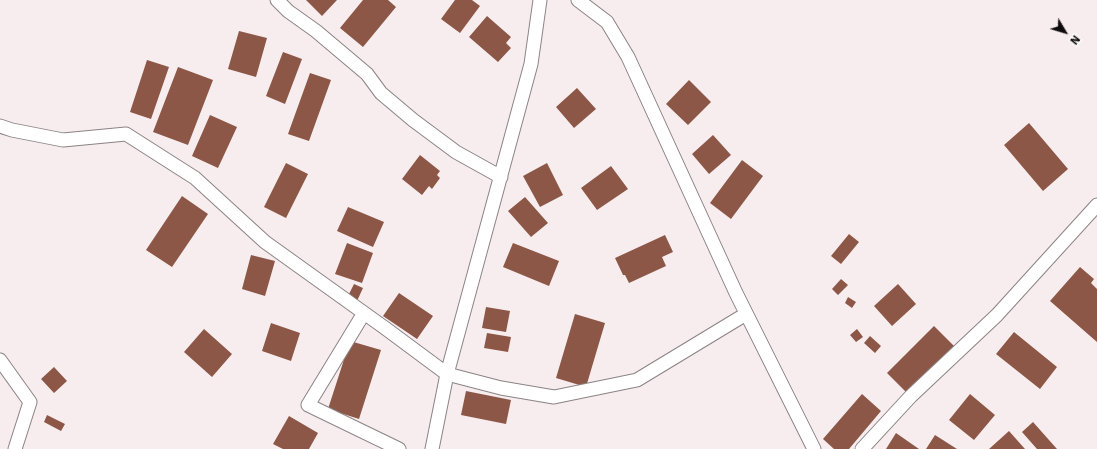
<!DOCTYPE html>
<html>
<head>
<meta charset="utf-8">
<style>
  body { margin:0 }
  #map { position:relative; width:1097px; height:449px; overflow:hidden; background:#f7edee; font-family:"Work Sans",sans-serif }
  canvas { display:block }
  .north { position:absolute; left:1045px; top:12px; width:40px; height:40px; -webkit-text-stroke:3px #fefcfd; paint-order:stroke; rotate:128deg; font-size:11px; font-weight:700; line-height:16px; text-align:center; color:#0e0b0c }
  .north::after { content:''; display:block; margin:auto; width:14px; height:18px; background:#0e0b0c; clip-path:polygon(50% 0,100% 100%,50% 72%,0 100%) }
</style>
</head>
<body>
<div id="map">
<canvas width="1097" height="449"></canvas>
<div class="north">N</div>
</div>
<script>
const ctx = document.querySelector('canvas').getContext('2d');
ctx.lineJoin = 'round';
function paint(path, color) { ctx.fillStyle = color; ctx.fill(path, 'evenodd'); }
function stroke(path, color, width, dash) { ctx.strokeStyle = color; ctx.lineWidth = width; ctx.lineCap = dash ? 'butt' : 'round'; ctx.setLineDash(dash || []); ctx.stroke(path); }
paint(new Path2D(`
  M 306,0 L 337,0 L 322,16 Z
  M 363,0 L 388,0 L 396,7 L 363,47 L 340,28 Z
  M 455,0 L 472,0 L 480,6 L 460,33 L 441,19 Z
  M 487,16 L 511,37 L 506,43 L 511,48 L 498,62 L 469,37 Z
  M 239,31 L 267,38 L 256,77 L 228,69 Z
  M 283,52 L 302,59 L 285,104 L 266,96 Z
  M 147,60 L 169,67 L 151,119 L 130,112 Z
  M 178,67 L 213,80 L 188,145 L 153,132 Z
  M 310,73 L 331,80 L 309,141 L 288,134 Z
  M 689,80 L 711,102 L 688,125 L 666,104 Z
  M 577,88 L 596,109 L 574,128 L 556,107 Z
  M 210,115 L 237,127 L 218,168 L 192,156 Z
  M 1029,123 L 1068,169 L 1043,191 L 1004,145 Z
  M 713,135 L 731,155 L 709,174 L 692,154 Z
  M 420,155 L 440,171 L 437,175 L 440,178 L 432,189 L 429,186 L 422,195 L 402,179 Z
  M 742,160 L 763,176 L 731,219 L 710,203 Z
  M 286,163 L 308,174 L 286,218 L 264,207 Z
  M 547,163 L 563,195 L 540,207 L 523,176 Z
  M 611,166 L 628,189 L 597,210 L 581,188 Z
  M 182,196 L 208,214 L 172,267 L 146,250 Z
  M 525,197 L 548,223 L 531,237 L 508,211 Z
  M 348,207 L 384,222 L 373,247 L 337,231 Z
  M 849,234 L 859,242 L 841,264 L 831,256 Z
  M 665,235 L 673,252 L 662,257 L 666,266 L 629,283 L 625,275 L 623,275 L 615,258 Z
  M 347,243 L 373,253 L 362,283 L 335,274 Z
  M 513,243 L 559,261 L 549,286 L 503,267 Z
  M 251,255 L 275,261 L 265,296 L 242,289 Z
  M 1080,267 L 1094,279 L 1091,283 L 1097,289 L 1097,342 L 1050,301 Z
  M 841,279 L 848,285 L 838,295 L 832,289 Z
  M 354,284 L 363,288 L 357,301 L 348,296 Z
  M 898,284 L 916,304 L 892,326 L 874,306 Z
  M 399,293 L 433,316 L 417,339 L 383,316 Z
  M 848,297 L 856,302 L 852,308 L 845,303 Z
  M 486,307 L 510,311 L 506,332 L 482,328 Z
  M 575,314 L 605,323 L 586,387 L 556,378 Z
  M 271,323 L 300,333 L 291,361 L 262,351 Z
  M 934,326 L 954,346 L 907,393 L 887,373 Z
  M 204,329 L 232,354 L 212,377 L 184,352 Z
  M 857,329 L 863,337 L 856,342 L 850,335 Z
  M 1014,332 L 1057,367 L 1040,389 L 996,354 Z
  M 487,333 L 511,337 L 508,352 L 484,348 Z
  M 870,336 L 881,346 L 875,353 L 864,343 Z
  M 350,341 L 381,350 L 359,419 L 328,409 Z
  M 54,367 L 67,381 L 54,393 L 41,379 Z
  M 466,391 L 511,400 L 506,424 L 461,415 Z
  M 862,394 L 881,411 L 849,449 L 834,449 L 823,439 Z
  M 970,394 L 995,415 L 974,440 L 949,420 Z
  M 47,415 L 65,424 L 61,431 L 44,422 Z
  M 289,416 L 318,433 L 309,449 L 283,449 L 273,444 Z
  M 1033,422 L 1057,449 L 1037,449 L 1022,432 Z
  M 1009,431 L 1025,449 L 989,449 Z
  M 896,433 L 919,449 L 886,449 Z
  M 935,435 L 957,449 L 926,449 Z`), '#8c5746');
const minor = new Path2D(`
  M 277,0 L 288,11 L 316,31 L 367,74 L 381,93 L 413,120 L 456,152 L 501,177
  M 540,0 L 531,64 L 447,374 L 501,388 L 554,397 L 637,380 L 746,314
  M 578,0 L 607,22 L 628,57 L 736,293 L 814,449
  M 0,126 L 12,130 L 63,140 L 126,134 L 195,178 L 265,242 L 385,328 L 447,374 L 432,449
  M 364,313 L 308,405 L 399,449
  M 0,360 L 30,402 L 15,449
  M 862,449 L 911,396 L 997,315 L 1097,205`);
stroke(minor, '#8b8384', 15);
stroke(minor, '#fff', 13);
</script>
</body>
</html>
